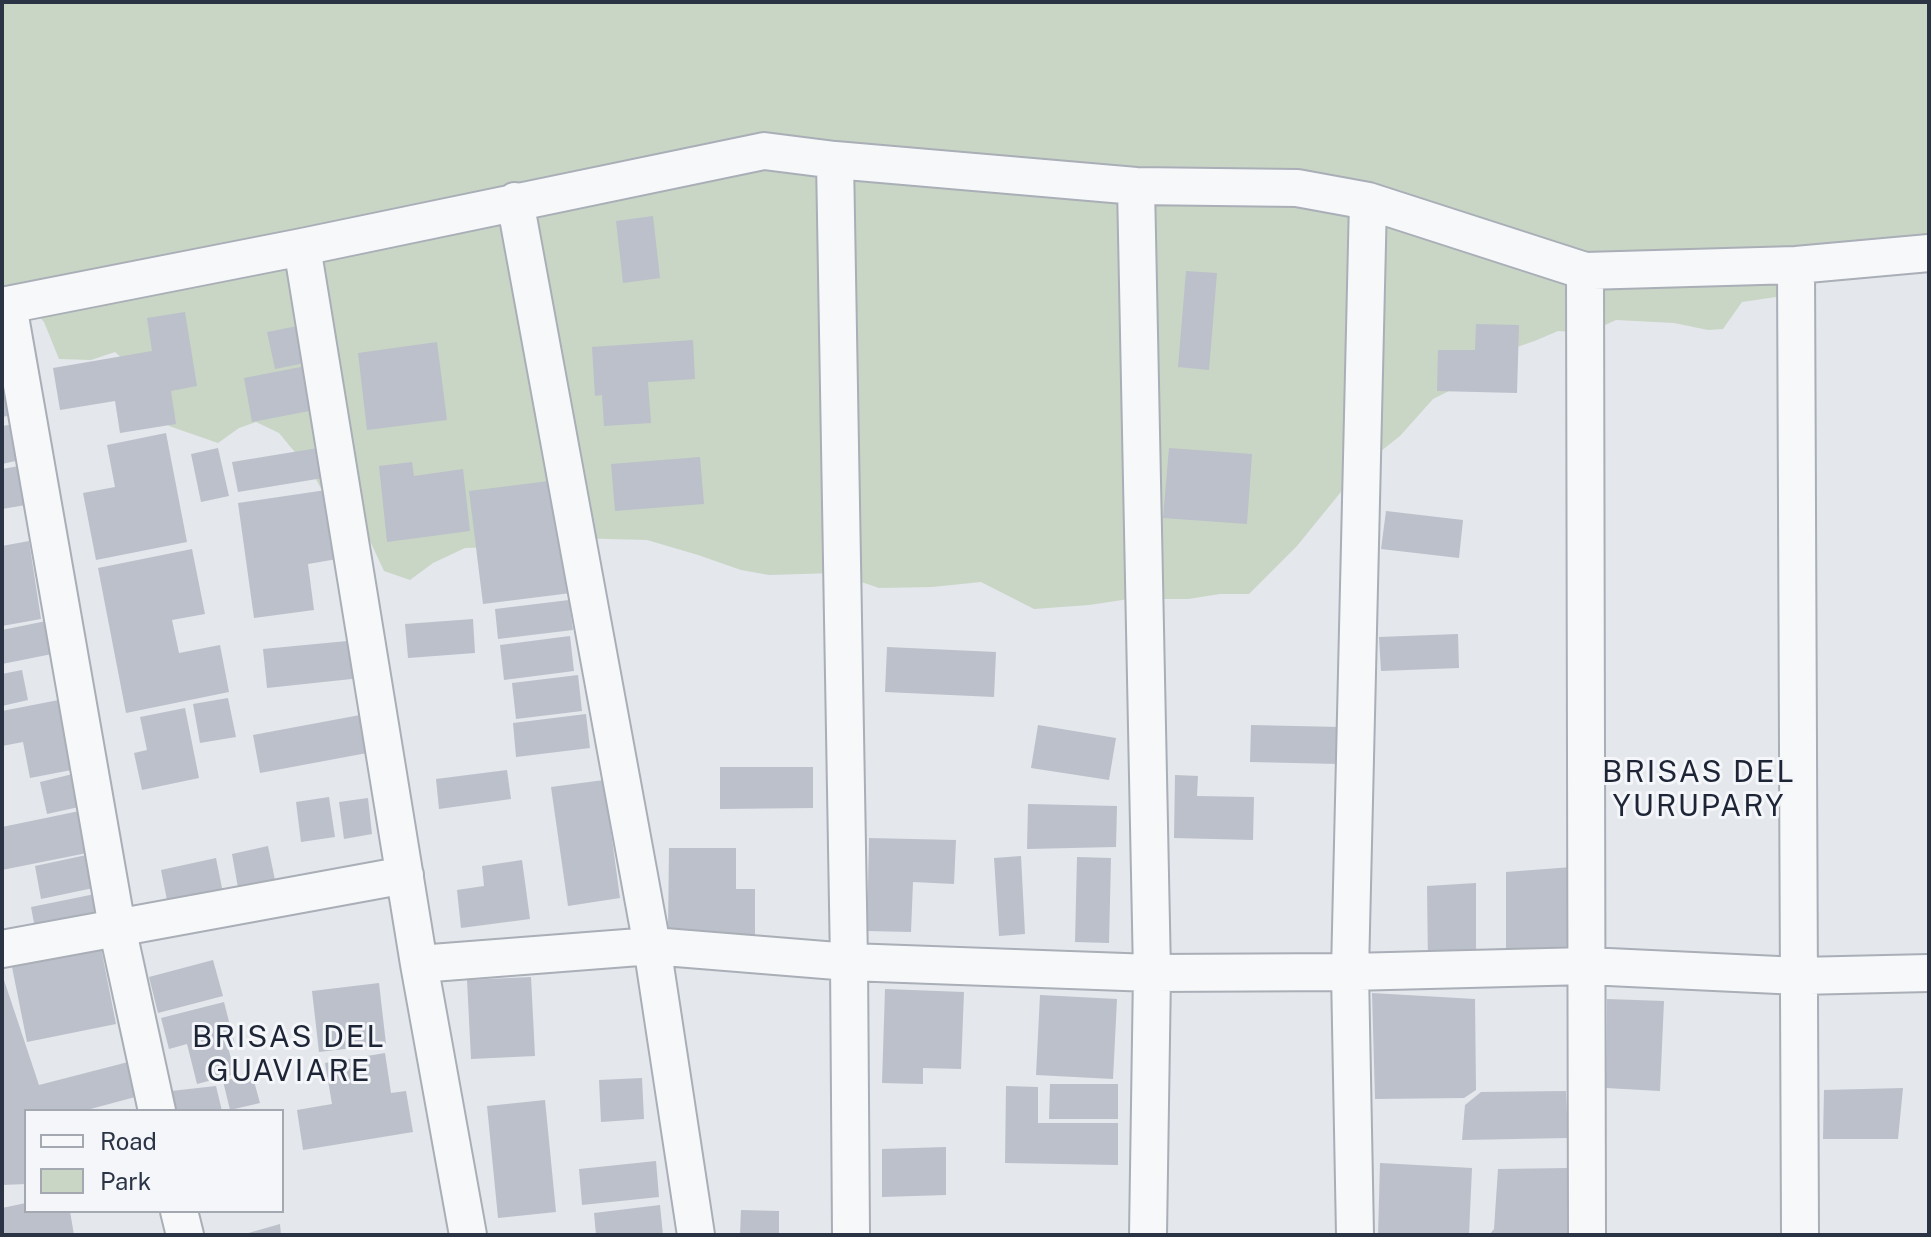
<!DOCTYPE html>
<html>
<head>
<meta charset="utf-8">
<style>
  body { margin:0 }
  #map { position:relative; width:1931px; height:1237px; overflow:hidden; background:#e4e7ec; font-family:"Public Sans",sans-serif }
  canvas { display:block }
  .frame { position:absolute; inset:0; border:4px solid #2b3445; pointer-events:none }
  .legend { position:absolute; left:24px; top:1109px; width:260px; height:104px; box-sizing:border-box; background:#f4f6f9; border:2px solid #a4a8b1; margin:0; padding:10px 14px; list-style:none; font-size:24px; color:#2b3445 }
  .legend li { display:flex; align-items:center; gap:16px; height:40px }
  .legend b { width:40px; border:2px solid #a4a8b1 }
</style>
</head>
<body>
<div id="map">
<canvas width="1931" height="1237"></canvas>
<div class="frame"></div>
<ul class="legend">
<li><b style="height:10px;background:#f7f8fa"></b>Road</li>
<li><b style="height:22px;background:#c9d6c5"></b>Park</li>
</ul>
</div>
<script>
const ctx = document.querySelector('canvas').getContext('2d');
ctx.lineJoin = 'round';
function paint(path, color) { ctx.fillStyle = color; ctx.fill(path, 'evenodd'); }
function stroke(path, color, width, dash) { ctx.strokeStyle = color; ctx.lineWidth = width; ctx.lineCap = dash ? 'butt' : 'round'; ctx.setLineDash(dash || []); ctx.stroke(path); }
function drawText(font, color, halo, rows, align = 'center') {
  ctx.font = font + ' "Public Sans",sans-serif'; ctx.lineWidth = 6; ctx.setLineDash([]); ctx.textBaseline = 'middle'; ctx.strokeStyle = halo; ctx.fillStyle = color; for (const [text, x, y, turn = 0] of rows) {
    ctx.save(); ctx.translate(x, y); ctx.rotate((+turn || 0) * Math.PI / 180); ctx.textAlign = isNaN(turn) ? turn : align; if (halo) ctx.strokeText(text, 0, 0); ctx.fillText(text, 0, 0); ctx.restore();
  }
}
paint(new Path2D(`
  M 2,2 L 1929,2 L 1929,239 L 1796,285 L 1776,297 L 1742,302 L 1723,329 L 1708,330 L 1674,323 L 1616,320 L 1588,333 L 1558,331 L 1537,340 L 1492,356 L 1465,383 L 1433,399 L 1400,436 L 1362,466 L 1297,546 L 1249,594 L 1220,594 L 1188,599 L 1129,599 L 1089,605 L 1034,609 L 981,582 L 932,587 L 879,588 L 835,573 L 769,575 L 741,570 L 698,555 L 647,540 L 572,538 L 502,547 L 465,548 L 433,563 L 410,580 L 384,571 L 370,541 L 327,499 L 313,474 L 279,433 L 256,422 L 239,428 L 218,443 L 169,426 L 151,393 L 135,370 L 115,352 L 91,360 L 59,359 L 44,322 L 23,298 L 2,299 Z`), '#c9d6c5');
paint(new Path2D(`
  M 653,216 L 660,278 L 623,283 L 616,221 Z
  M 1186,271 L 1217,273 L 1209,370 L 1178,367 Z
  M 185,312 L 197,386 L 171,391 L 176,424 L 120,433 L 115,401 L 60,410 L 53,368 L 152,351 L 147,318 Z
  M 1476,324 L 1519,325 L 1517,393 L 1437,391 L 1438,350 L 1475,350 Z
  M 303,325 L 310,362 L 275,369 L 267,332 Z
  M 693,340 L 695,379 L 648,382 L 651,423 L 604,426 L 602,395 L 595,396 L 592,347 Z
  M 437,342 L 447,420 L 367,430 L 358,353 Z
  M 311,365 L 320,409 L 252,422 L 244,378 Z
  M 8,387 L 12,415 L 2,417 L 2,388 Z
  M 15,424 L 20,460 L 2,464 L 2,426 Z
  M 166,433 L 187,542 L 96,560 L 83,493 L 115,487 L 107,445 Z
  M 324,447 L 329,477 L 238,492 L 232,462 Z
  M 218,448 L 229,496 L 201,502 L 191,454 Z
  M 1169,448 L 1252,454 L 1247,524 L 1163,518 Z
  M 700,457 L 704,504 L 615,511 L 611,464 Z
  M 412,462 L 414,476 L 463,469 L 470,531 L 387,542 L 379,466 Z
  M 25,465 L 32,504 L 2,509 L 2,469 Z
  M 557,480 L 571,593 L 483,604 L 469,491 Z
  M 333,489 L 343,558 L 308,564 L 314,610 L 254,618 L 238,503 Z
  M 1386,511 L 1463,520 L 1459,558 L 1381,549 Z
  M 29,541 L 41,619 L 2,626 L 2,546 Z
  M 192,549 L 205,614 L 172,620 L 179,653 L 220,645 L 229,692 L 126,713 L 98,568 Z
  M 569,600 L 573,630 L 498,639 L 495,609 Z
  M 473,619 L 475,653 L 408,658 L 405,624 Z
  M 51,620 L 57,653 L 2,664 L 2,630 Z
  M 1458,634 L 1459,668 L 1381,671 L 1379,637 Z
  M 570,636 L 574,671 L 504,680 L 500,645 Z
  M 358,640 L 361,678 L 267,688 L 263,649 Z
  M 887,647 L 996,652 L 994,697 L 885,692 Z
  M 22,670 L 28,700 L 2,706 L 2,674 Z
  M 578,675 L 582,711 L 516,719 L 512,683 Z
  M 69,698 L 82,768 L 30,778 L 23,742 L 2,746 L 2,711 Z
  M 228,698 L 236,737 L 200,743 L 193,704 Z
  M 185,708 L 199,778 L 142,790 L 134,753 L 147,750 L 140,717 Z
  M 586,714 L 590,748 L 516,757 L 513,723 Z
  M 360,715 L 367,753 L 260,773 L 253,735 Z
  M 1038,725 L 1116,738 L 1109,780 L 1031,768 Z
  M 1251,725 L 1340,727 L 1339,764 L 1250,762 Z
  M 720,767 L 813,767 L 813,808 L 720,809 Z
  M 507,770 L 511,799 L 439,809 L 436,779 Z
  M 81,772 L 88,805 L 47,814 L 40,782 Z
  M 1175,775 L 1198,776 L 1197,796 L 1254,797 L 1253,840 L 1174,838 Z
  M 604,780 L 620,898 L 568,906 L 551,787 Z
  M 329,797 L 335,837 L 301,842 L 296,802 Z
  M 368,798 L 372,834 L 344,839 L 339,802 Z
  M 1028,804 L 1117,806 L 1116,847 L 1027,849 Z
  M 89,809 L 97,851 L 2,870 L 2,827 Z
  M 869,838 L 956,840 L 954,884 L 913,882 L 911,932 L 867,931 Z
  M 268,846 L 275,880 L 238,888 L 232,854 Z
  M 669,848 L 736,848 L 736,889 L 755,889 L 755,935 L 668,934 Z
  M 96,853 L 103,886 L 41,899 L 35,866 Z
  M 1021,856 L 1025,934 L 999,936 L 994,858 Z
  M 1077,857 L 1111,858 L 1109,943 L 1075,942 Z
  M 216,858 L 223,893 L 168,905 L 161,870 Z
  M 522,860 L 530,919 L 461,928 L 457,890 L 484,886 L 482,866 Z
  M 1572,867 L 1572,959 L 1506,961 L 1506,872 Z
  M 1476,883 L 1476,960 L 1428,965 L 1427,886 Z
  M 95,894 L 101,925 L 37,939 L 31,907 Z
  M 100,943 L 116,1024 L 27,1042 L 11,962 Z
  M 213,960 L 223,996 L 158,1013 L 149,977 Z
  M 2,974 L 39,1085 L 132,1061 L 139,1096 L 83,1111 L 26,1111 L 26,1184 L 2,1185 Z
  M 531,977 L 535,1056 L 471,1059 L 467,980 Z
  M 379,983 L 386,1044 L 319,1052 L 312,991 Z
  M 885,989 L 964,992 L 961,1069 L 923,1068 L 923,1084 L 882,1083 Z
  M 1372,993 L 1475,999 L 1476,1090 L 1464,1098 L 1375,1099 Z
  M 1040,995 L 1117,999 L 1113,1079 L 1036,1075 Z
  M 1607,999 L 1664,1001 L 1660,1091 L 1606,1088 Z
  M 224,1002 L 235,1045 L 228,1047 L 235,1074 L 197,1084 L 187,1044 L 169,1049 L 161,1018 Z
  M 385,1053 L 391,1093 L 406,1091 L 413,1132 L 303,1150 L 297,1110 L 332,1104 L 325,1063 Z
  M 252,1074 L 260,1103 L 230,1110 L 223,1081 Z
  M 642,1078 L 644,1119 L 601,1122 L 599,1080 Z
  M 1050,1084 L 1118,1084 L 1118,1119 L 1049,1119 Z
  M 216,1086 L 222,1111 L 175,1111 L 171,1091 Z
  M 1006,1086 L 1038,1087 L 1038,1123 L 1118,1123 L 1118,1165 L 1005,1163 Z
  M 1903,1088 L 1898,1139 L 1823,1139 L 1824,1090 Z
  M 1566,1091 L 1568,1138 L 1462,1140 L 1465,1105 L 1481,1092 Z
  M 545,1100 L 556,1212 L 498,1218 L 487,1106 Z
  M 946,1147 L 946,1195 L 882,1197 L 882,1149 Z
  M 656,1161 L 659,1197 L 582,1205 L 579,1169 Z
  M 1380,1163 L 1472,1168 L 1469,1235 L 1378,1235 Z
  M 1567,1168 L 1568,1235 L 1489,1235 L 1494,1229 L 1498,1169 Z
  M 26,1203 L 26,1211 L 70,1211 L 74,1235 L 2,1235 L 2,1208 Z
  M 660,1205 L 663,1235 L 596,1235 L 594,1213 Z
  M 741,1210 L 779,1211 L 779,1235 L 740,1235 Z
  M 280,1224 L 281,1235 L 245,1235 L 245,1234 Z`), '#bbc0ca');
const minor = new Path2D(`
  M 835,160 L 849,962 L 851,1235
  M 1136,186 L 1152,973 L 1148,1235
  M 515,201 L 652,946 L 696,1235
  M 302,247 L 419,964 L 468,1235
  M 1796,265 L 1800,1235
  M 1585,271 L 1587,1235
  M 8,305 L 117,927 L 157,1111
  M 2,306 L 302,247 L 764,151 L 835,160 L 1136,186 L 1297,188 L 1368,201 L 1585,271 L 1796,265 L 1929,253
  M 2,949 L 405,875
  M 419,964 L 652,946 L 849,962 L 1152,973 L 1350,972 L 1587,966 L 1799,976 L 1929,973
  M 179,1211 L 185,1235
  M 1355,1235 L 1350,972 L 1368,201`);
stroke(minor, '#a9aeb7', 40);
stroke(minor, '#f7f8fa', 36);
ctx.letterSpacing = '2px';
drawText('30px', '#1d2536', '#f4f6f9', [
  ["BRISAS DEL",1699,773],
  ["YURUPARY",1699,807],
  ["BRISAS DEL",289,1038],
  ["GUAVIARE",289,1072]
]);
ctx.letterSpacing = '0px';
</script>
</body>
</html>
